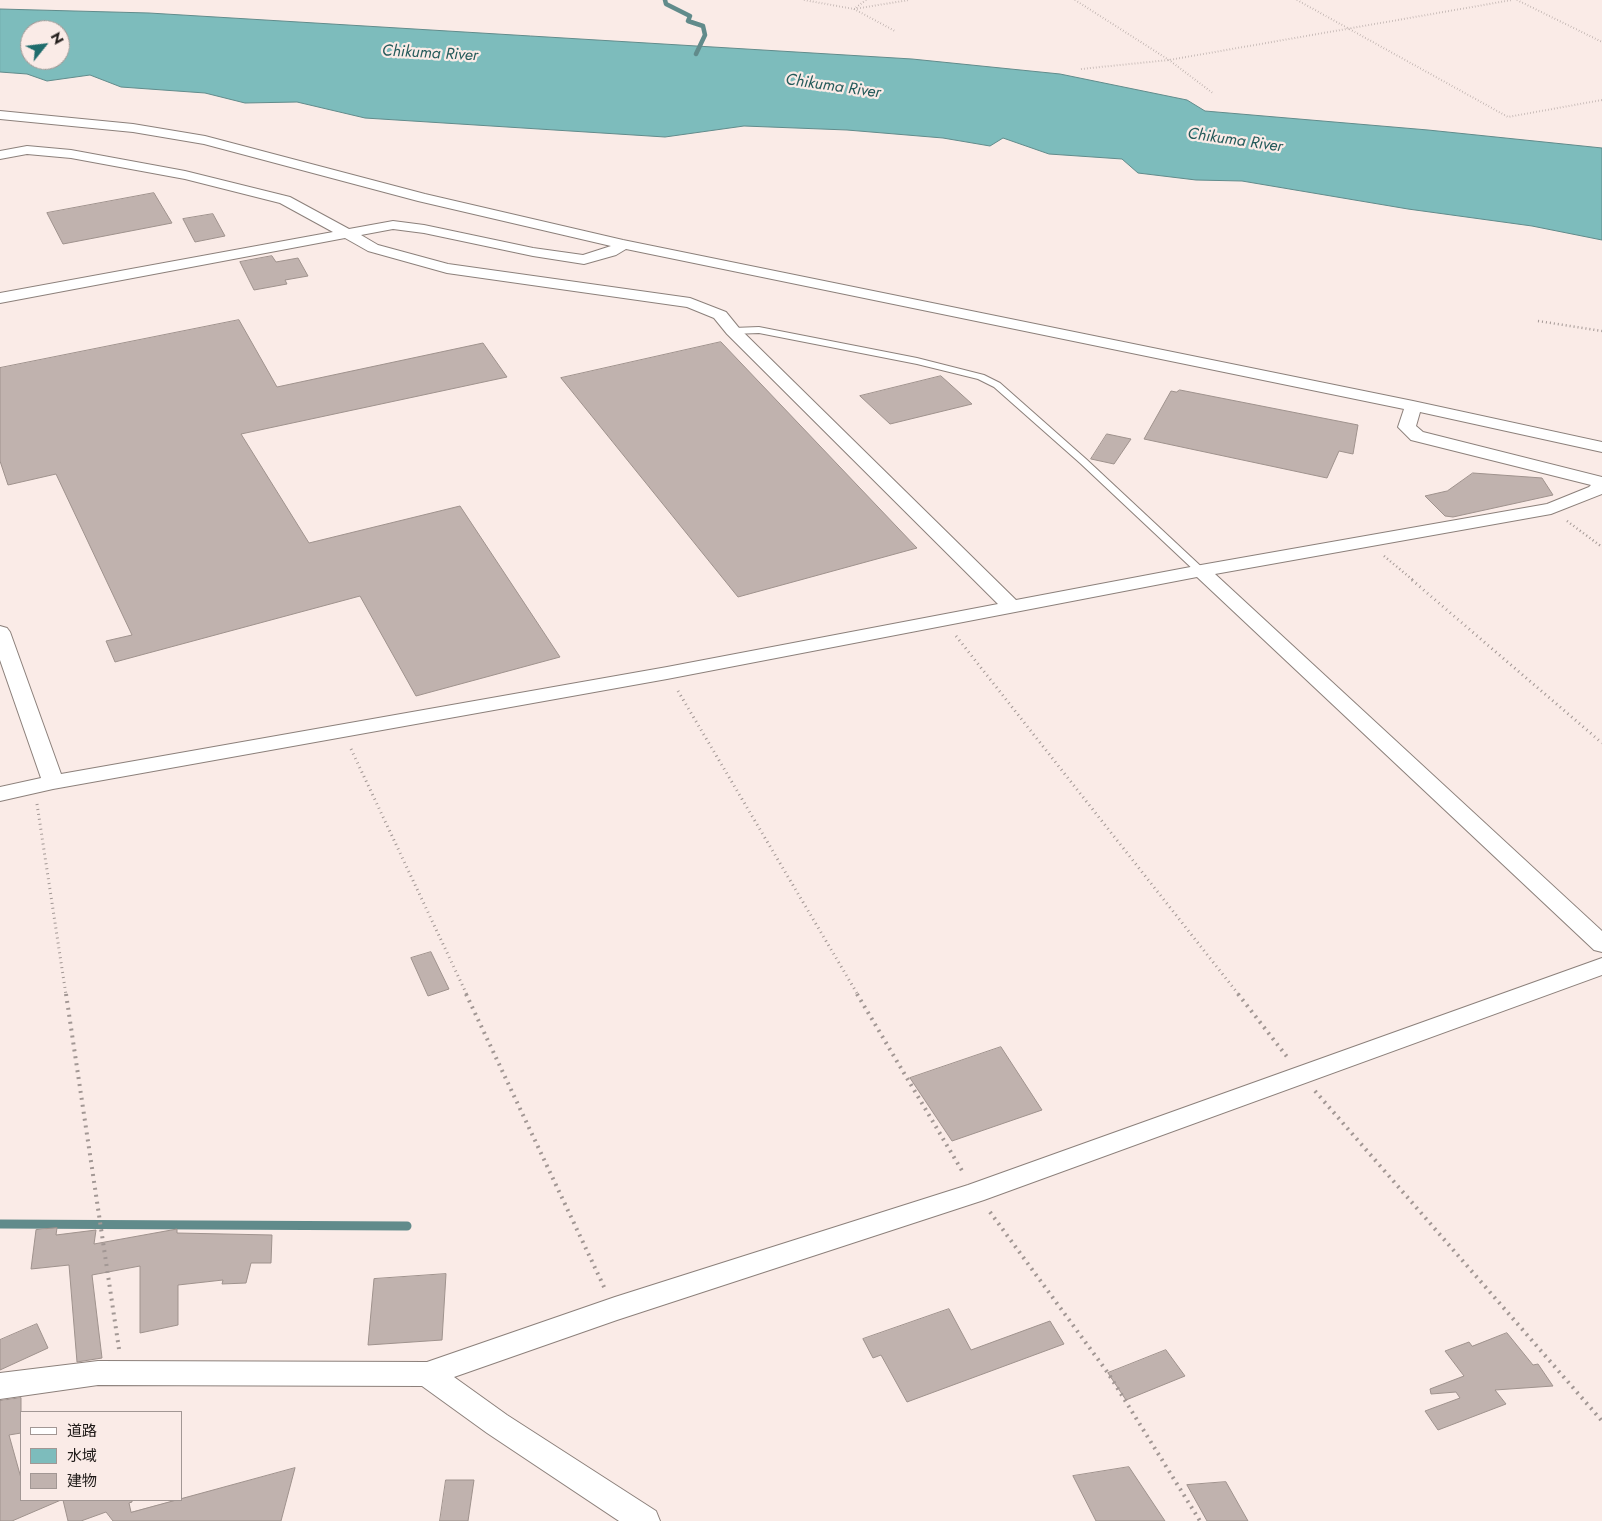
<!DOCTYPE html>
<html>
<head>
<meta charset="utf-8">
<style>
  body { margin:0 }
  #map { position:relative; width:1602px; height:1521px; overflow:hidden; background:#faebe7; font-family:Jost,"Noto Sans JP",sans-serif }
  canvas { display:block }
  .legend { position:absolute; left:20px; top:1411px; width:162px; height:90px; box-sizing:border-box; background:#faebe7; border:1px solid #a29794; margin:0; padding:6px 9px; list-style:none; font-size:15px; color:#1f1a18 }
  .legend li { display:flex; align-items:center; gap:10px; height:25px }
  .legend b { width:25px; border:1px solid #a29794 }
  .north { position:absolute; left:20px; top:20px; width:50px; height:50px; box-sizing:border-box; background:#faebe7; border:1px solid #a29794; border-radius:50%; rotate:61deg; font-size:14px; font-weight:700; line-height:20px; text-align:center; color:#1f1a18 }
  .north::after { content:''; display:block; margin:auto; width:18px; height:22px; background:#1f6c6c; clip-path:polygon(50% 0,100% 100%,50% 72%,0 100%) }
</style>
</head>
<body>
<div id="map">
<canvas width="1602" height="1521"></canvas>
<ul class="legend">
<li><b style="height:6px;background:#fff"></b>道路</li>
<li><b style="height:14px;background:#7dbcbc"></b>水域</li>
<li><b style="height:14px;background:#c0b2ae"></b>建物</li>
</ul>
<div class="north">N</div>
</div>
<script>
const ctx = document.querySelector('canvas').getContext('2d');
ctx.lineJoin = 'round';
function paint(path, color) { ctx.fillStyle = color; ctx.fill(path, 'evenodd'); }
function stroke(path, color, width, dash) { ctx.strokeStyle = color; ctx.lineWidth = width; ctx.lineCap = dash ? 'butt' : 'round'; ctx.setLineDash(dash || []); ctx.stroke(path); }
function drawText(font, color, halo, rows, align = 'center') {
  ctx.font = font + ' Jost,sans-serif'; ctx.lineWidth = 4.5; ctx.setLineDash([]); ctx.textBaseline = 'middle'; ctx.strokeStyle = halo; ctx.fillStyle = color; for (const [text, x, y, turn = 0] of rows) {
    ctx.save(); ctx.translate(x, y); ctx.rotate((+turn || 0) * Math.PI / 180); ctx.textAlign = isNaN(turn) ? turn : align; if (halo) ctx.strokeText(text, 0, 0); ctx.fillText(text, 0, 0); ctx.restore();
  }
}
const water = new Path2D(`
  M 0,9 L 149,13 L 912,59 L 1060,74 L 1187,100 L 1205,111 L 1428,130 L 1602,148 L 1602,240 L 1532,226 L 1408,209 L 1242,181 L 1196,180 L 1138,173 L 1122,159 L 1049,154 L 1003,138 L 990,146 L 943,138 L 847,130 L 744,126 L 665,137 L 365,118 L 297,102 L 245,103 L 205,93 L 121,87 L 90,75 L 47,81 L 27,74 L 0,72 ZM 30,30 L 60,30 L 60,60 L 30,60 Z`);
paint(water, '#7dbcbc');
stroke(water, '#618b8b', 1);
stroke(new Path2D(`
  M 665,0 L 666,4 L 690,16 L 688,21 L 703,26 L 705,35 L 696,54`), '#618b8b', 4.5);
stroke(new Path2D(`
  M 0,1224 L 407,1226`), '#618b8b', 9);
const building = new Path2D(`
  M 154,193 L 172,223 L 63,244 L 47,213 Z
  M 213,214 L 225,236 L 195,242 L 183,219 Z
  M 272,256 L 276,262 L 298,258 L 308,276 L 285,280 L 287,284 L 254,290 L 240,262 Z
  M 239,320 L 277,387 L 483,343 L 507,377 L 241,434 L 309,543 L 460,506 L 560,657 L 416,696 L 360,596 L 115,662 L 106,641 L 132,635 L 56,474 L 8,485 L 0,461 L 0,368 Z
  M 721,342 L 917,548 L 738,597 L 561,378 Z
  M 941,376 L 972,404 L 890,424 L 860,396 Z
  M 1180,390 L 1358,425 L 1353,454 L 1339,451 L 1327,478 L 1144,439 L 1171,391 L 1176,392 Z
  M 1107,434 L 1131,439 L 1114,464 L 1091,459 Z
  M 1473,473 L 1542,478 L 1553,495 L 1453,517 L 1445,516 L 1425,496 L 1447,491 Z
  M 431,952 L 449,989 L 428,996 L 411,958 Z
  M 1001,1047 L 1042,1110 L 952,1141 L 910,1078 Z
  M 57,1228 L 56,1235 L 96,1230 L 94,1244 L 177,1229 L 177,1233 L 272,1235 L 271,1263 L 251,1263 L 246,1283 L 222,1284 L 223,1280 L 178,1285 L 178,1325 L 140,1333 L 140,1266 L 92,1275 L 102,1358 L 77,1362 L 69,1265 L 31,1269 L 36,1230 Z
  M 446,1274 L 442,1340 L 368,1345 L 374,1279 Z
  M 949,1309 L 971,1350 L 1050,1321 L 1064,1344 L 907,1402 L 881,1355 L 873,1358 L 863,1339 Z
  M 37,1324 L 48,1348 L 0,1370 L 0,1340 Z
  M 1507,1333 L 1533,1365 L 1538,1364 L 1553,1386 L 1495,1390 L 1506,1404 L 1438,1430 L 1425,1411 L 1460,1398 L 1456,1392 L 1431,1394 L 1430,1389 L 1464,1376 L 1445,1351 L 1469,1342 L 1472,1346 Z
  M 1166,1350 L 1185,1376 L 1126,1400 L 1108,1373 Z
  M 21,1398 L 21,1433 L 9,1435 L 21,1478 L 21,1500 L 61,1500 L 12,1521 L 0,1521 L 0,1401 Z
  M 1129,1467 L 1165,1521 L 1096,1521 L 1073,1476 Z
  M 295,1468 L 281,1521 L 113,1521 L 106,1512 L 81,1521 L 68,1521 L 63,1500 L 132,1500 L 132,1502 L 129,1503 L 131,1512 Z
  M 446,1480 L 474,1480 L 468,1521 L 440,1521 Z
  M 1226,1482 L 1248,1521 L 1207,1521 L 1187,1485 Z`);
paint(building, '#c0b2ae');
stroke(building, '#9f928d', 1);
const lane = new Path2D(`
  M 759,327 L 917,358 L 984,375 L 1000,383 L 1086,459 L 1206,571 L 1205,573 L 1197,573 L 1080,463 L 994,387 L 978,379 L 917,364 L 759,333 L 733,334 L 729,331 L 733,328 Z`);
const street = new Path2D(`
  M 0,111 L 133,124 L 205,136 L 425,194 L 623,240 L 1413,401 L 1602,442 L 1602,452 L 1420,412 L 1416,426 L 1423,432 L 1602,477 L 1602,494 L 1551,514 L 1215,574 L 1602,931 L 1602,952 L 1594,950 L 1197,577 L 667,679 L 53,789 L 0,801 L 0,787 L 41,778 L 0,660 L 0,626 L 7,628 L 10,632 L 61,774 L 667,667 L 998,604 L 727,334 L 714,318 L 687,307 L 447,273 L 368,251 L 345,238 L 0,303 L 0,293 L 333,232 L 280,203 L 185,179 L 71,158 L 27,154 L 0,159 L 0,151 L 27,146 L 71,150 L 185,171 L 290,197 L 349,229 L 393,221 L 424,225 L 533,248 L 583,255 L 611,246 L 418,201 L 204,144 L 133,132 L 0,119 ZM 393,229 L 424,233 L 533,256 L 584,264 L 616,255 L 626,249 L 1404,409 L 1398,427 L 1411,440 L 1591,485 L 1589,487 L 1547,504 L 1201,565 L 1016,600 L 739,328 L 726,312 L 690,298 L 448,264 L 378,245 L 361,235 Z
  M 1602,958 L 1602,975 L 984,1200 L 617,1320 L 454,1377 L 507,1415 L 656,1511 L 660,1521 L 619,1521 L 487,1433 L 422,1386 L 98,1385 L 0,1399 L 0,1373 L 98,1361 L 427,1362 L 615,1297 L 968,1185 Z`);
stroke(lane, '#8c807b', 2);
stroke(street, '#8c807b', 2);
stroke(new Path2D(`
  M 804,0 L 854,9 L 909,0
  M 866,0 L 854,9 L 895,31
  M 1075,0 L 1169,60 L 1214,94
  M 1297,0 L 1508,117 L 1602,100
  M 1517,0 L 1602,42
  M 1081,69 L 1169,60 L 1512,0`), '#a29794', 2, [0.5, 2.5]);
stroke(new Path2D(`
  M 1538,321 L 1602,331
  M 1567,521 L 1602,547
  M 1384,556 L 1414,581`), '#a29794', 2.5, [1, 3]);
stroke(new Path2D(`
  M 1412,580 L 1602,743
  M 956,636 L 1239,995
  M 678,691 L 858,995
  M 351,749 L 467,995
  M 37,804 L 66,995`), '#a29794', 3, [1, 4]);
stroke(new Path2D(`
  M 66,994 L 119,1349
  M 466,994 L 605,1289
  M 857,994 L 964,1174
  M 1238,994 L 1288,1058
  M 1315,1091 L 1602,1421
  M 990,1212 L 1108,1373 L 1200,1521`), '#a29794', 4, [2, 5]);
paint(lane, '#fff');
paint(street, '#fff');
drawText('italic 16px', '#255b5b', '#faebe7', [
  ["Chikuma River",430,54,3],
  ["Chikuma River",833,87,8],
  ["Chikuma River",1235,141,8]
]);
</script>
</body>
</html>
